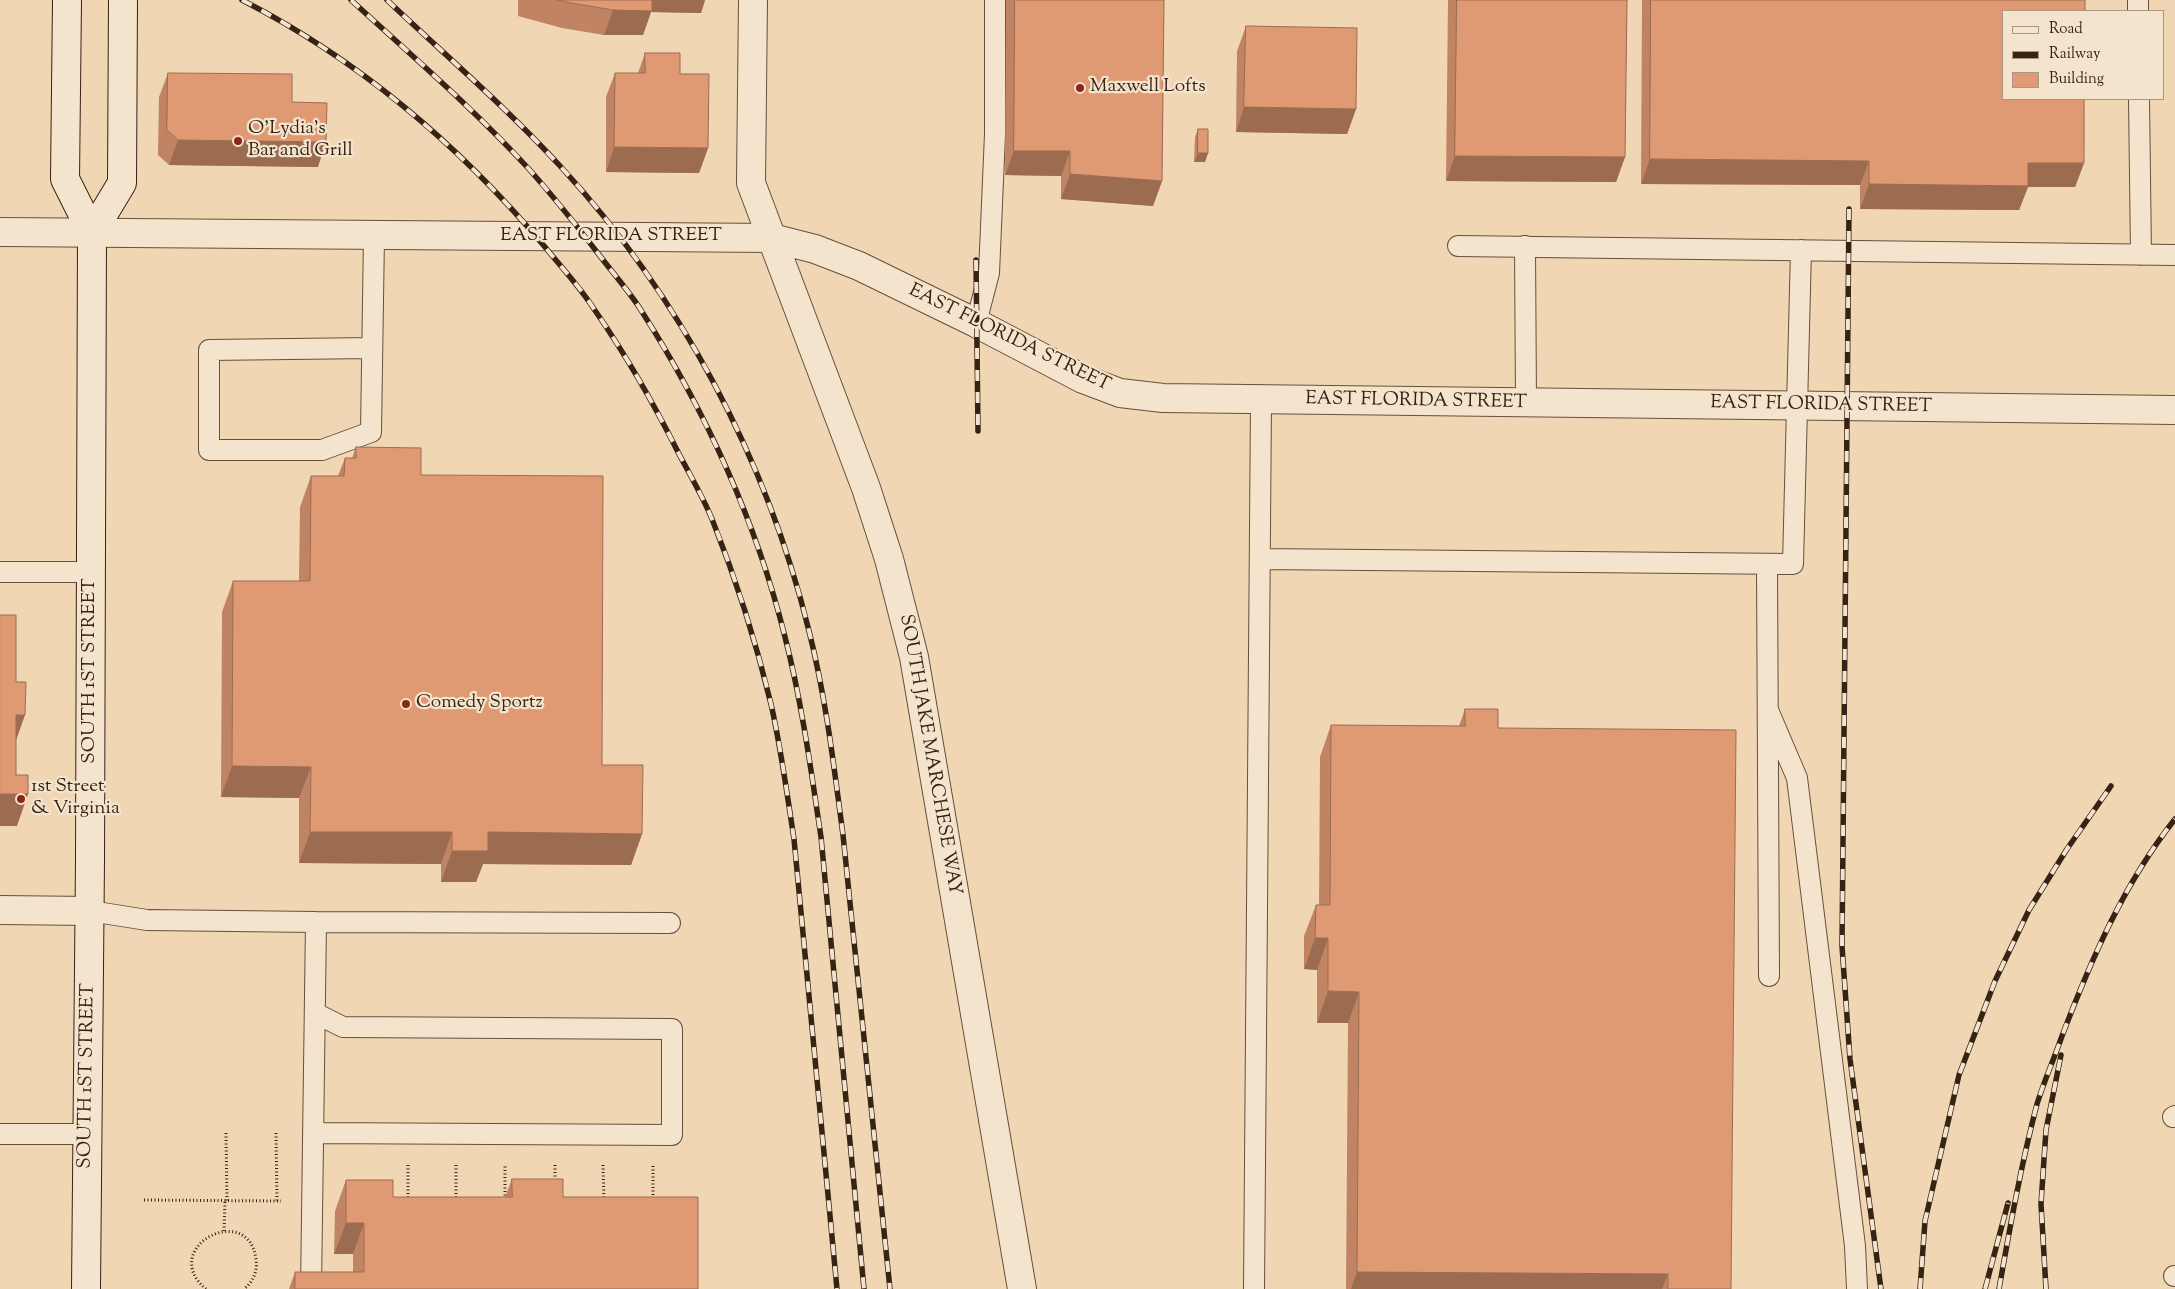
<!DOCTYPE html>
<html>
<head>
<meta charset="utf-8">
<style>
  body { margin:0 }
  #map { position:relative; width:2175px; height:1289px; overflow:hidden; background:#f0d6b2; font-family:"Sorts Mill Goudy",serif }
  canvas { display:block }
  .legend { position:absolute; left:2002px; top:10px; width:162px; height:90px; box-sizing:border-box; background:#f5e4cd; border:1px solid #a99783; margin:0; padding:6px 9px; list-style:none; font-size:15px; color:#362314 }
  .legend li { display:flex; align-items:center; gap:10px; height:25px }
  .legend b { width:25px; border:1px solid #a99783 }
</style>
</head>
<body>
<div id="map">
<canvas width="2175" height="1289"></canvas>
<ul class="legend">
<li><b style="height:6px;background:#f5e4cd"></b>Road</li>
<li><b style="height:6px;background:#362314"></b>Railway</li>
<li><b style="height:14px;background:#df9a74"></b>Building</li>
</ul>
</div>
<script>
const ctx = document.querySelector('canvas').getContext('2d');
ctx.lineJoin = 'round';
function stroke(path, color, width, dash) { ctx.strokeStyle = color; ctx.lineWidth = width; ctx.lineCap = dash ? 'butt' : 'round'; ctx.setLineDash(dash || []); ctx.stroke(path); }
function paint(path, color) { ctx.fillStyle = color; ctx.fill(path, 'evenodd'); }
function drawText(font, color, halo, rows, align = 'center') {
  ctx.font = font + ' "Sorts Mill Goudy",serif'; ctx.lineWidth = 4.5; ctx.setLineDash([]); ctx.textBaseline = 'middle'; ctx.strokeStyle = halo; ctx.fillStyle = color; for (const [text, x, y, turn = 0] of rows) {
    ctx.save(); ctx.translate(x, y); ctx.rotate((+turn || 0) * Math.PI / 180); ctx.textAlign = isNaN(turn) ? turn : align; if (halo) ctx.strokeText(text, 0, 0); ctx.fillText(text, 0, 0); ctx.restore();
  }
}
const lane = new Path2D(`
  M 2138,0 L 2138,11
  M 2139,99 L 2141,255
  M 1458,246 L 2175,255
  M 1525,246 L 1526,403
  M 976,323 L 989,273 L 995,134 L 995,0
  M 372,348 L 209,350 L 209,450 L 322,450 L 371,432 L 374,235
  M 1261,559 L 1793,564 L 1801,250
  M 1767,564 L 1769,976
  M 0,572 L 91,572
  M 1768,710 L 1797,778 L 1855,1246 L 1857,1289
  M 90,911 L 147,920 L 316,922 L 311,1289
  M 316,922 L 670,923
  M 2173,1117 L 2175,1116
  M 313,1133 L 672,1135 L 672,1029 L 343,1027 L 315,1013
  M 0,1134 L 88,1134
  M 2174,1276 L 2175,1276
  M 1254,1289 L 1261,400`);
const street = new Path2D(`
  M 753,0 L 751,183 L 866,488 L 889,559 L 914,657 L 1022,1289
  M 0,232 L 772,238 L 815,249 L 859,266 L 976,323 L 1083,379 L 1120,393 L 1163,398 L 2175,410
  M 0,910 L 90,911`);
const secondary = new Path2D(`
  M 67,0 L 65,179 L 92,233 L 90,860 L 86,1289
  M 92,233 L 122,183 L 123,0`);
stroke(lane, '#64503c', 22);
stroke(street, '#64503c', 30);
stroke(secondary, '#362314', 30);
stroke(new Path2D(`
  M 226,1133 L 227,1201
  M 276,1133 L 277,1201
  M 408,1165 L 408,1199
  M 456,1165 L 456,1199
  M 555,1165 L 555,1182
  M 603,1165 L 604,1199
  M 653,1166 L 653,1199
  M 505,1199 L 505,1165
  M 144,1200 L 281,1201
  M 224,1231 L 225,1201
  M 206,1289 C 157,1248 248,1200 256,1259 C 258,1271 253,1282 244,1289`), '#362314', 3, [1, 2.5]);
stroke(lane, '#f5e4cd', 20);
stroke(street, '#f5e4cd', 28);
stroke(secondary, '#f5e4cd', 28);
const rail = new Path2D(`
  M 242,0 C 359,60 461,147 545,247 C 562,268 580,287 594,309 C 626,355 654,404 679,454 C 690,475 703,497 712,519 C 736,579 756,642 771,704 C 781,748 787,794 794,839 L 837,1289
  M 351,0 C 411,55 473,108 528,168 C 553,196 577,226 600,256 C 613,273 627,289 639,307 C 704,408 756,521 785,637 C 802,703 811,770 821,837 L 864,1289
  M 387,0 C 445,55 507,108 561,167 C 680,296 767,460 809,631 C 826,698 834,767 843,835 L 890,1289
  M 1849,209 L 1842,946 L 1850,1059 L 1881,1289
  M 976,260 L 978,431
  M 1920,1289 L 1925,1221 L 1959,1075 L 1995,981 L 2029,910 L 2067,849 L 2111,786
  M 1985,1289 L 2008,1203
  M 1999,1289 C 2010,1227 2021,1165 2037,1104 C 2044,1081 2054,1059 2062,1036 C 2091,960 2124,883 2175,819
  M 2046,1289 L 2041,1204 L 2046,1130 L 2061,1055`);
stroke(rail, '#362314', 5.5);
stroke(rail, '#f5e4cd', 4, [11]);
paint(new Path2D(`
  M 518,0 L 705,0 L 701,13 L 651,12 L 643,35 L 604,35 L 562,28 L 518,16 Z
  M 1006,0 L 1164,0 L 1162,181 L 1153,206 L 1061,199 L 1061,176 L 1005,175 Z
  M 1448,0 L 1627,0 L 1625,157 L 1616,182 L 1446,181 Z
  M 1642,0 L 2085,0 L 2084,163 L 2075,187 L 2028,187 L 2019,210 L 1860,209 L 1860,185 L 1641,184 Z
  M 1246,26 L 1356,109 L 1347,134 L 1236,132 L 1237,51 Z
  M 645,53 L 680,74 L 708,148 L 699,173 L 606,172 L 606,97 L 615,73 L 638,73 Z
  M 168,73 L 292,102 L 318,167 L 169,165 L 158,155 L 159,97 Z
  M 1198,129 L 1208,153 L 1205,162 L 1194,162 L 1195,137 Z
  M 356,447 L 421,475 L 602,765 L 642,834 L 631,865 L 483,864 L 476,882 L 441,882 L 441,864 L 299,863 L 299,798 L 221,797 L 222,612 L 233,581 L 299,581 L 300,507 L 311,476 L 338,476 L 345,458 L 352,458 Z
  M 1465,709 L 1498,728 L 1731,1289 L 1346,1289 L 1348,1023 L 1317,1023 L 1317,970 L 1304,969 L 1304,936 L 1316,905 L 1319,905 L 1320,757 L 1331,725 L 1459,726 Z
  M 512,1179 L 563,1197 L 698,1289 L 289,1289 L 295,1272 L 353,1272 L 353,1254 L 334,1254 L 335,1211 L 346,1180 L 393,1197 L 505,1197 Z`), '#c08464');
paint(new Path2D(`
  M 647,0 L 705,0 L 701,13 L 651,12 L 643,35 L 604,35 L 613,10 Z
  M 1244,107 L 1356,109 L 1347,134 L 1236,132 Z
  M 178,140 L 326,142 L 318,167 L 169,165 Z
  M 614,147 L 708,148 L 699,173 L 606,172 Z
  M 1014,151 L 1070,151 L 1061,176 L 1005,175 Z
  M 1198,153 L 1208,153 L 1205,162 L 1194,162 Z
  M 1455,156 L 1625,157 L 1616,182 L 1446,181 Z
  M 1650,159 L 1869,161 L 1860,185 L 1641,184 Z
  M 2028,163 L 2084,163 L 2075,187 L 2028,187 L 2019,210 L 1860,209 L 1869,184 Z
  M 1070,174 L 1162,181 L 1153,206 L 1061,199 Z
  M 16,715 L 25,715 L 14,746 Z
  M 232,766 L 311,767 L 299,798 L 221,797 Z
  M 0,794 L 28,794 L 17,826 L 0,826 Z
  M 310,832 L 452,832 L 441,864 L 299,863 Z
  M 488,832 L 642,834 L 631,865 L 483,864 L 476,882 L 441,882 L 452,851 Z
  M 1315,938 L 1328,938 L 1317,970 L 1304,969 Z
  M 1328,991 L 1359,992 L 1348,1023 L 1317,1023 Z
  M 346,1223 L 364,1223 L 353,1254 L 334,1254 Z
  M 1357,1272 L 1668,1274 L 1662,1289 L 1351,1289 Z`), '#9c6c51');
const building = new Path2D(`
  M 558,0 L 652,0 L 652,11 L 613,10 L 571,3 Z
  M 1015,0 L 1164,0 L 1162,181 L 1070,174 L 1070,151 L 1014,151 Z
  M 1457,0 L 1627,0 L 1625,157 L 1455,156 Z
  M 1651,0 L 2085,0 L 2085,11 L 2004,11 L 2004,99 L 2084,99 L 2084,163 L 2028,163 L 2028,186 L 1869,184 L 1869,161 L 1650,159 Z
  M 1246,26 L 1357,28 L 1356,109 L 1244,107 Z
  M 645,53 L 680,53 L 680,74 L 709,74 L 708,148 L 614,147 L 615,73 L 645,73 Z
  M 168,73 L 292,74 L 292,102 L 327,103 L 326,142 L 178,140 L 167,130 Z
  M 1198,129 L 1208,129 L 1208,153 L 1198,153 Z
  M 356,447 L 421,448 L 421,475 L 603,476 L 602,765 L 643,765 L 642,834 L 488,832 L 488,851 L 452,851 L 452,832 L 310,832 L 311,767 L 232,766 L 233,581 L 310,581 L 311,476 L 344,476 L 345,458 L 356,458 Z
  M 0,615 L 16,615 L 16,682 L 26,682 L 25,715 L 16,715 L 16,775 L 28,775 L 28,794 L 0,794 Z
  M 1465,709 L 1498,709 L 1498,728 L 1736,730 L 1731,1289 L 1668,1289 L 1668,1274 L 1357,1272 L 1359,992 L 1328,991 L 1328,938 L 1315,938 L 1316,905 L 1330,905 L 1331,725 L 1465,726 Z
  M 512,1179 L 563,1179 L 563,1197 L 698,1197 L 698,1289 L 295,1289 L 295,1272 L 364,1272 L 364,1223 L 346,1223 L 346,1180 L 393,1180 L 393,1197 L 512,1197 Z`);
paint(building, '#df9a74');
stroke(building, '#9c6c51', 1);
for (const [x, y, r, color] of [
  [1080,88,5,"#8f2418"],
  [238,141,5,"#8f2418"],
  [406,704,5,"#8f2418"],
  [21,799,5,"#8f2418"]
]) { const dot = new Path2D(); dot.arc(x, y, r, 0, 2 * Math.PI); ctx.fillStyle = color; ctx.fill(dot); stroke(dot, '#f5e4cd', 2); }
drawText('19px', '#362314', '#f5e4cd', [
  ["Maxwell Lofts",1090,88],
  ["O'Lydia's",248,130],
  ["Bar and Grill",248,152],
  ["Comedy Sportz",416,704],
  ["1st Street",31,788],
  ["& Virginia",31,810]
], 'left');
drawText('19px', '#362314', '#f5e4cd', [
  ["EAST FLORIDA STREET",611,237],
  ["EAST FLORIDA STREET",1009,339,26],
  ["EAST FLORIDA STREET",1416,402,1],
  ["EAST FLORIDA STREET",1821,406,1],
  ["SOUTH 1ST STREET",91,671,-90],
  ["SOUTH JAKE MARCHESE WAY",929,755,80],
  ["SOUTH 1ST STREET",88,1076,-89]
]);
</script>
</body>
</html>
